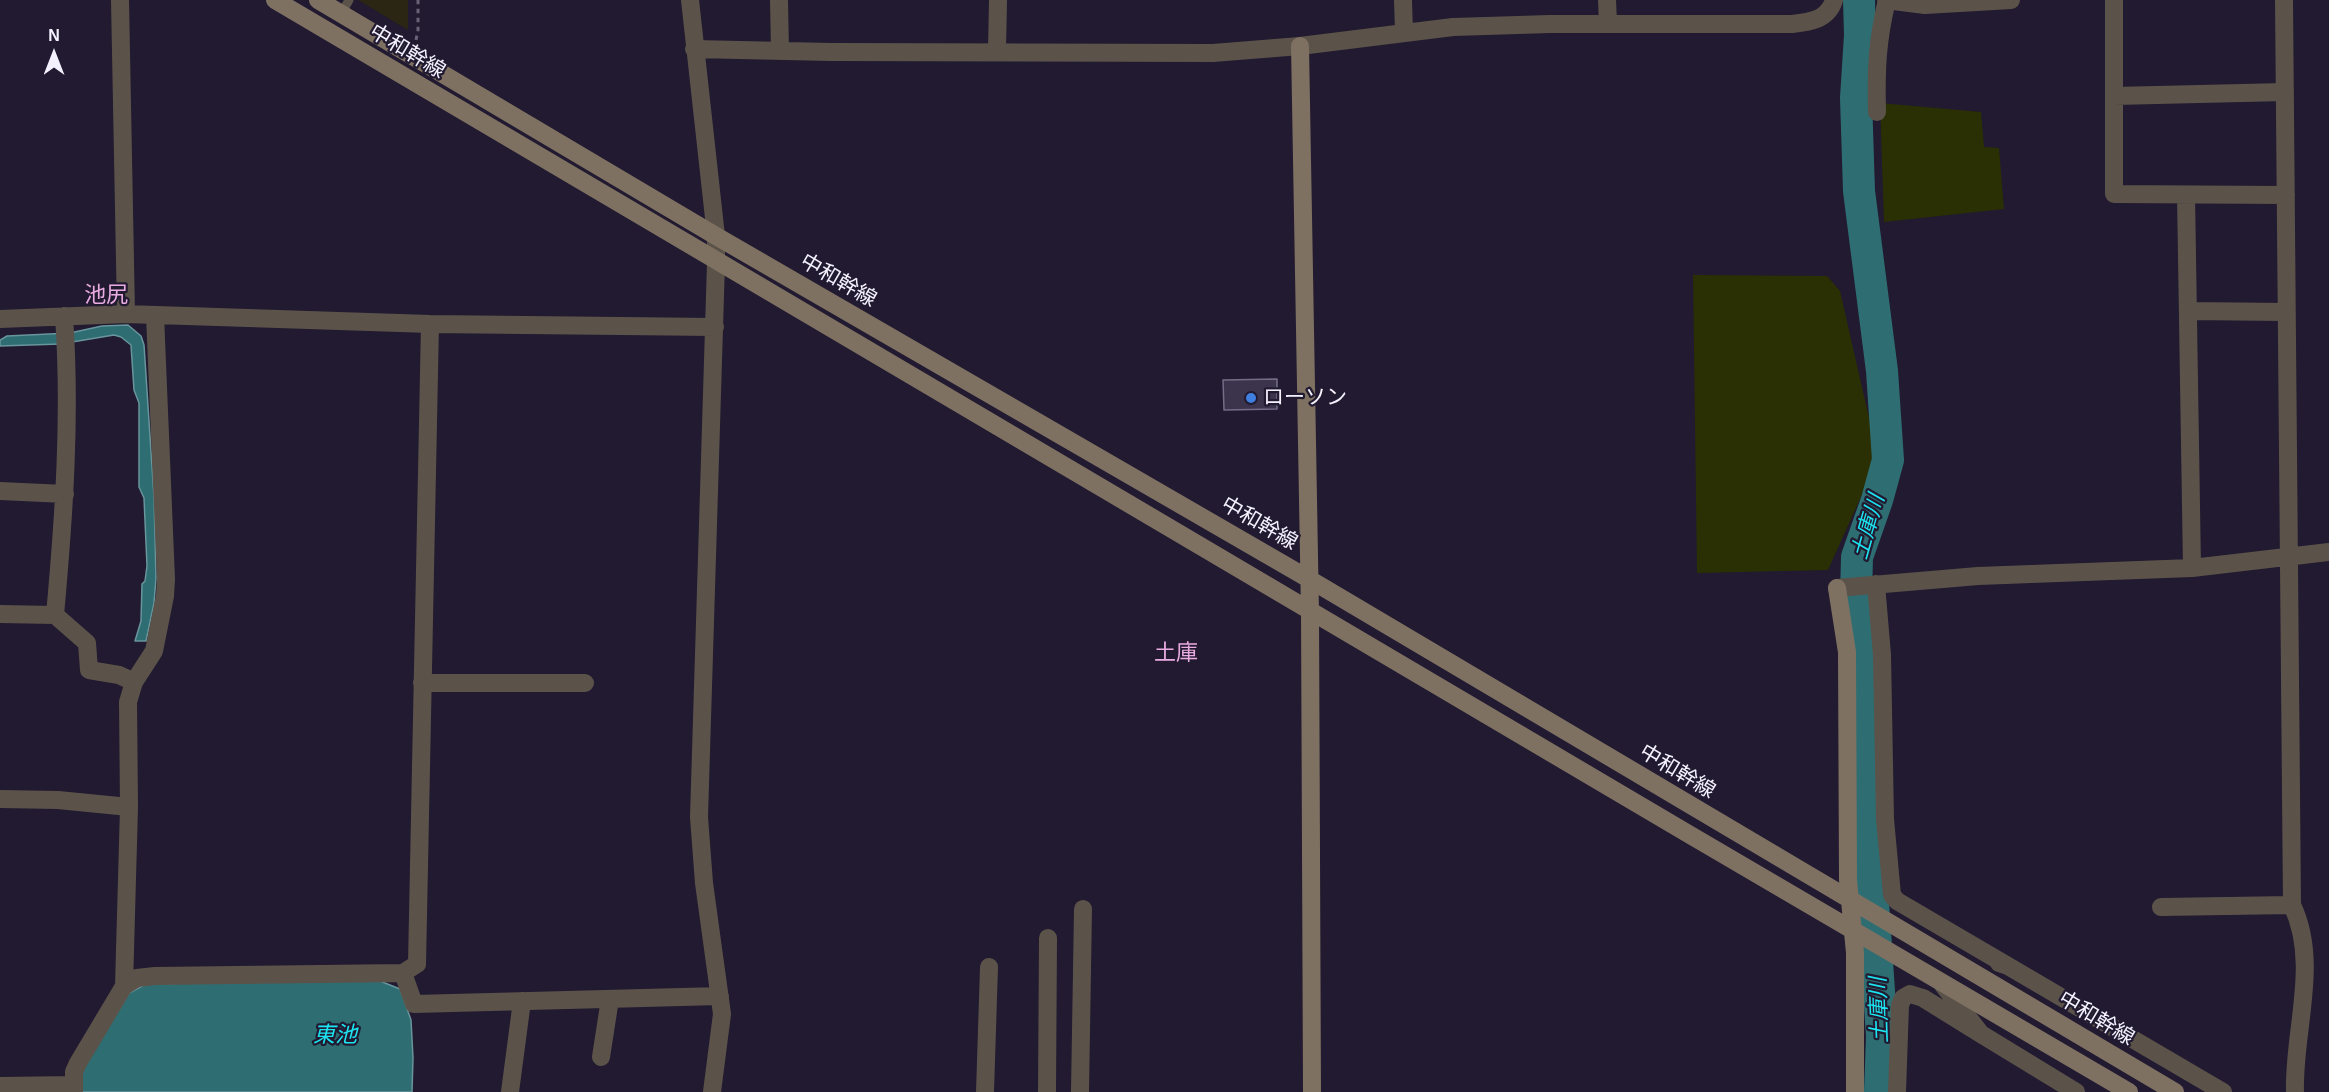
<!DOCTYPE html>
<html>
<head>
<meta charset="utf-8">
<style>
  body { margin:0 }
  #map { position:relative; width:2329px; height:1092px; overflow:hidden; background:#211a30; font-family:Arial,sans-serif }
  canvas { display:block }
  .north { position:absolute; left:24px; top:24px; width:60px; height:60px; -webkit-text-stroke:4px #211a30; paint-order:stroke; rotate:0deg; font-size:16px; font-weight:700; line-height:24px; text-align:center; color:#f4f1fe }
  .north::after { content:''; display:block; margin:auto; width:21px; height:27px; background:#f4f1fe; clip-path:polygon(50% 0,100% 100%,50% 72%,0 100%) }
</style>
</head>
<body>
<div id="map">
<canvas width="2329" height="1092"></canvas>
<div class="north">N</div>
</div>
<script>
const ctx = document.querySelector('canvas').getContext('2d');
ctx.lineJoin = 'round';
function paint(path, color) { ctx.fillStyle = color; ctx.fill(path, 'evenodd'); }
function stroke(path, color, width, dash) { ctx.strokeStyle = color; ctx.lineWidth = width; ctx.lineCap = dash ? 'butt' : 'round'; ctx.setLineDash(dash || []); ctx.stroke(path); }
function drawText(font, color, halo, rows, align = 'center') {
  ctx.font = font + ' Arial,"Noto Sans JP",sans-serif'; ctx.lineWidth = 4.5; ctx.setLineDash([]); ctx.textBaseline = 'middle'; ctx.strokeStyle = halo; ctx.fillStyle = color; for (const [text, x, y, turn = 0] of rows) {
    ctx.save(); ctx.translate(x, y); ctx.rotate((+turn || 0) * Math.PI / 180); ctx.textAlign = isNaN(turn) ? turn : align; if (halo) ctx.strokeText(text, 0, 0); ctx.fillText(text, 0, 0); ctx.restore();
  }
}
paint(new Path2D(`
  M 358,0 L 408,0 L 408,30 Z`), '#2b2514');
paint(new Path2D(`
  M 1880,103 L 1981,112 L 1984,147 L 1999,148 L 2004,209 L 1884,222 Z
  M 1693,275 L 1827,276 L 1840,291 L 1875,444 L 1869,479 L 1828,570 L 1697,573 Z`), '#2a3003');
const water = new Path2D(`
  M 128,325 L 141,336 L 144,345 L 154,497 L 156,578 L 154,603 L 146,641 L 135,641 L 141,621 L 142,584 L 145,581 L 147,566 L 144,498 L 139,487 L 139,403 L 134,390 L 131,345 L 121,337 L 114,335 L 60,344 L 0,346 L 0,340 L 7,336 L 70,333 L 102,326 Z
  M 375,979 L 400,989 L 411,1020 L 413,1058 L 412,1092 L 80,1092 L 80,1072 L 129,993 L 146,984 Z`);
paint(water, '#2e6e73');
stroke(water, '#69959d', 1.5);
stroke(new Path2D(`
  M 1859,0 L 1860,35 L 1856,98 L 1859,191 L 1882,371 L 1888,460 L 1877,500 L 1857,557 L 1856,595 L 1866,730 L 1870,857 L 1882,1036 L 1880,1092`), '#2e6e73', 32);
const building = new Path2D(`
  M 1277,379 L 1277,409 L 1224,410 L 1223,380 Z`);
paint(building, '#3b344c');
stroke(building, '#746d88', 1.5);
stroke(new Path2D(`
  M 416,40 L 418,30 L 418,0`), '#686275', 3, [4.5, 4.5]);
stroke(new Path2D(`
  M 341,14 L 349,0`), '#5b5349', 9);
stroke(new Path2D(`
  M 120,0 L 126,314
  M 690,0 L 716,236 L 716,263 L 699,817 L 704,883 L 722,1014 L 712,1092
  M 779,0 L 780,51
  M 1403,0 L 1404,32
  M 1607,0 L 1608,24
  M 1886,0 L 1925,5 L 2011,0
  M 2114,0 L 2114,194 L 2286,195
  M 2284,0 L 2292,905 C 2320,963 2293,1031 2295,1092
  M 694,49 L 831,52 L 1213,53 L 1300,46 L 1453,27 L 1550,24 L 1792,24 C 1810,22 1828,20 1834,0
  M 997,51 L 998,0
  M 2114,96 L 2285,92
  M 1877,112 C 1876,70 1877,41 1887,0
  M 2186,195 L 2192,568
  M 2188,311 L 2286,312
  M 64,316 C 71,416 64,516 55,615 L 87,643 L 89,670 L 119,675 L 134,682
  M 0,319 L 126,314 L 430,324 L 715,327
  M 0,491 L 65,494
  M 1876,584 L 1882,655 L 1885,819 L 1892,895 L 1897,901 L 2008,966
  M 1837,588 L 1978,576 L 2192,568 L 2329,552
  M 0,614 L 55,615
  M 422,683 L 585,683
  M 0,799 L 58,800 L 129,807
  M 2161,907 L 2292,905
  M 1999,963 L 2008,966 L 2223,1092
  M 403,973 L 414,1004 L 720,996
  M 1943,985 L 1981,1034 L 2076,1092
  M 124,986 L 129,807 L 128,702 L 134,682 L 154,651 L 165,596 L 166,579 L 155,315
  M 601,1057 L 610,999
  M 0,1086 L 74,1085
  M 74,1092 L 74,1072 L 78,1063 L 124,986 L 137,978 L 155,976 L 403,973 L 417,964 L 430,324
  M 510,1092 L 522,1001
  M 985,1092 L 989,967
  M 1047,1092 L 1048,938
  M 1080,1092 L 1083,909
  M 1897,1092 L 1900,1005 L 1903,998 L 1910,994 L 1923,998 L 1981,1034`), '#5b5349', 18);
stroke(new Path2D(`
  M 275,0 C 892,367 1510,730 2129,1092
  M 318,0 L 716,236 L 1309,579 L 2175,1092
  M 1300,46 L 1310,612 L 1312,1092
  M 1837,588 L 1847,652 L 1848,880 L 1855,953 L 1855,1092`), '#7e7161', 18);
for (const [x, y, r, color] of [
  [1251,398,6,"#3f7fe0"]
]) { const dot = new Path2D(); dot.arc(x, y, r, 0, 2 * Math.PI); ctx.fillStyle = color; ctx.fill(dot); stroke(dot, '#211a30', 2); }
drawText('21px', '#f4f1fe', '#211a30', [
  ["中和幹線",407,52,31],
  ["中和幹線",838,281,30],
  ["中和幹線",1259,524,30],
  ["中和幹線",1677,772,31],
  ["中和幹線",2096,1019,31]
]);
drawText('21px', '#f4f1fe', '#211a30', [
  ["ローソン",1263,398]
], 'left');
drawText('22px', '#e9abe0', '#211a30', [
  ["池尻",106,296],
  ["土庫",1176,654]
]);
drawText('italic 22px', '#1ce4f0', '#211a30', [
  ["土庫川",1869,527,-74],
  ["土庫川",1880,1010,-92],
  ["東池",335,1036]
]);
</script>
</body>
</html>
